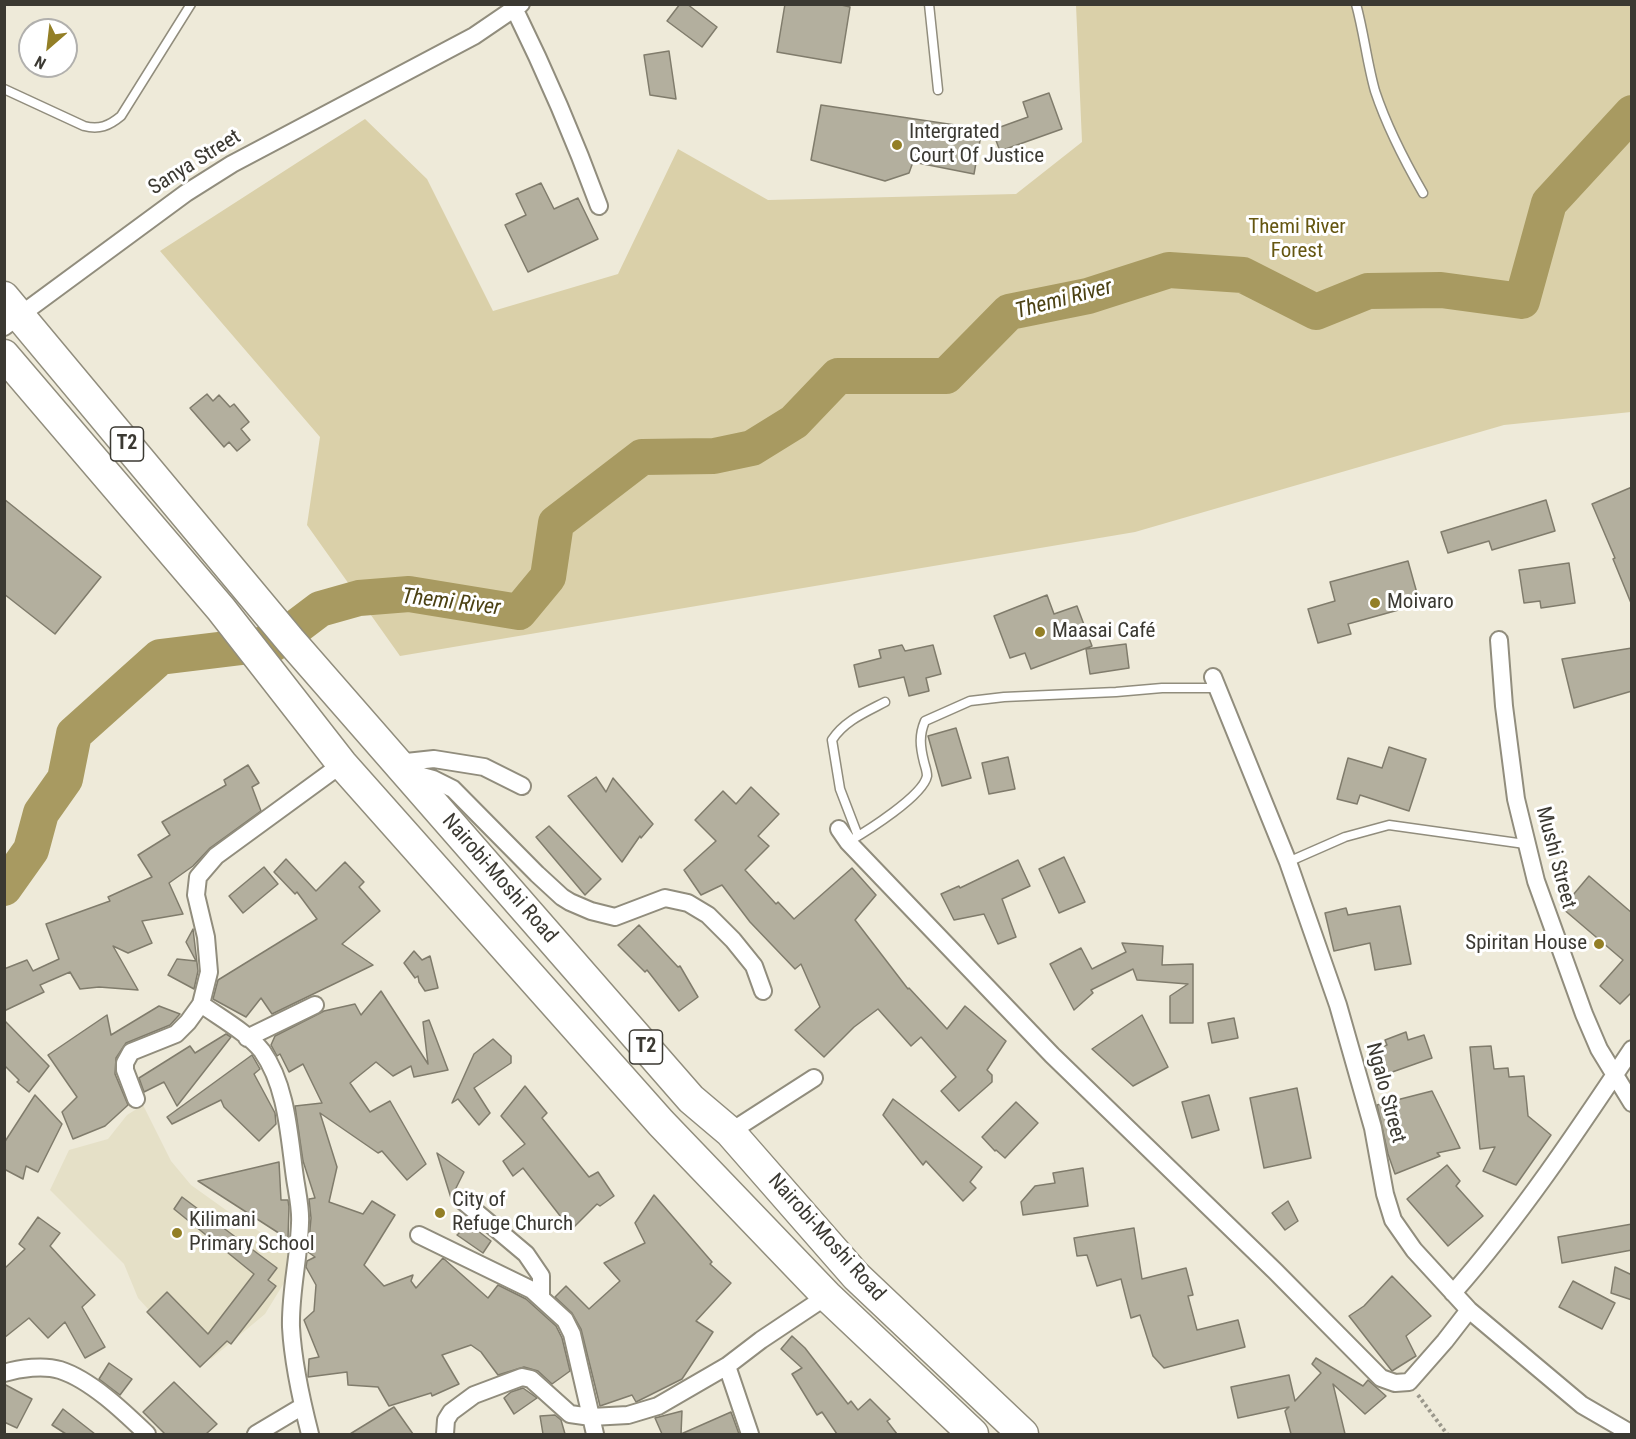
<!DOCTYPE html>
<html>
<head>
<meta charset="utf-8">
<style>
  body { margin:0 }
  #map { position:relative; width:1636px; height:1439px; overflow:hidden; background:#eeead9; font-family:"Roboto Condensed",sans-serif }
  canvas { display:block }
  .frame { position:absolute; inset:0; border:6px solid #3b3932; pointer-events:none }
  .north { position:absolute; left:18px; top:18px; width:60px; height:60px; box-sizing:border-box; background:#fff; border:2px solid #b1b0ad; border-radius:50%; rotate:208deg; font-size:16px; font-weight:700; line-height:24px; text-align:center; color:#3b3932 }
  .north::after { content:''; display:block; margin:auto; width:21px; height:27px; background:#937f26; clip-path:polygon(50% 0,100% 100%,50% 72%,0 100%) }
</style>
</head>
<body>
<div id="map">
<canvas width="1636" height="1439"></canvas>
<div class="frame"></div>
<div class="north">N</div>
</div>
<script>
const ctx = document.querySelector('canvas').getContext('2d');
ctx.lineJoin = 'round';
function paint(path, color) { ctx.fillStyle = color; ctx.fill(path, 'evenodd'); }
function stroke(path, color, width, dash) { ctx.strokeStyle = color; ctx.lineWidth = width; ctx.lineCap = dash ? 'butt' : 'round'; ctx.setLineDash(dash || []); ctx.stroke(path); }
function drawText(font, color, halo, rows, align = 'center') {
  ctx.font = font + ' "Roboto Condensed",sans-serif'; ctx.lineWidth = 6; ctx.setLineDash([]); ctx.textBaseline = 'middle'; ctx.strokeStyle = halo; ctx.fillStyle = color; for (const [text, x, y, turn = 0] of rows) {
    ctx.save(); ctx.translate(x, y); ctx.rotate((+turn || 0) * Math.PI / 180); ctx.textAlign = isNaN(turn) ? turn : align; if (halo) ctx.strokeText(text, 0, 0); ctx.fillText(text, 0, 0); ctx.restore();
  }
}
paint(new Path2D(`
  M 143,1105 L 171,1161 L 191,1185 L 233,1215 L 289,1250 L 287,1278 L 265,1314 L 211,1359 L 159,1321 L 138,1298 L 124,1264 L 50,1190 L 69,1150 L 108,1139 L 127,1115 Z`), '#e5e0c7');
paint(new Path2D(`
  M 1076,5 L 1631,5 L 1631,412 L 1504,425 L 1135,532 L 400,656 L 307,525 L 320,437 L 160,251 L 365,119 L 427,179 L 493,311 L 618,274 L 678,149 L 768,200 L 1016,194 L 1082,142 Z`), '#dad0a9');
stroke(new Path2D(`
  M 4,888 L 31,850 L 41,813 L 65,779 L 74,734 L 160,657 L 275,643 L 320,609 L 359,598 L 409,594 L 519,612 L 548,577 L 556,523 L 642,457 L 714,456 L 752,448 L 794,422 L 838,376 L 946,376 L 1009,312 L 1088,296 L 1169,270 L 1243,275 L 1316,312 L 1368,291 L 1441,290 L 1522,301 L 1549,203 L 1632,113`), '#a89a61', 36);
const building = new Path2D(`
  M 680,4 L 687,4 L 717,27 L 702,47 L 667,21 Z
  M 785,4 L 837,4 L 850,7 L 841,63 L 777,52 Z
  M 669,51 L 676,99 L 650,95 L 644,55 Z
  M 1049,93 L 1062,129 L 1000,151 L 992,130 L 1028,117 L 1023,102 Z
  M 821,105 L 982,129 L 974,174 L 913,162 L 909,173 L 885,181 L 811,160 Z
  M 541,183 L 554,209 L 578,198 L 598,239 L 528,272 L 505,225 L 526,215 L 516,194 Z
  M 207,394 L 213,401 L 219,395 L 230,407 L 234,404 L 249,422 L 241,429 L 250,440 L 237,451 L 229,442 L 224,447 L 190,408 Z
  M 1632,487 L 1632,603 L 1631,603 L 1613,559 L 1615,558 L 1592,504 Z
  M 4,499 L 101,577 L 55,634 L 4,594 Z
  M 1546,500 L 1555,531 L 1492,550 L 1489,541 L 1448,553 L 1441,532 Z
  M 1408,561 L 1420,604 L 1348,624 L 1351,634 L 1318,643 L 1308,609 L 1335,601 L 1330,582 Z
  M 1569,563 L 1575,603 L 1541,608 L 1540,601 L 1524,603 L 1519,570 Z
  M 1047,595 L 1054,614 L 1077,606 L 1092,646 L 1031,669 L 1025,653 L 1010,658 L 994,616 Z
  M 1126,644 L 1129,668 L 1090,674 L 1086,649 Z
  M 902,645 L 905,651 L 933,645 L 941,674 L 926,678 L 929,691 L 909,696 L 904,677 L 859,687 L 854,665 L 881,658 L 879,650 Z
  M 1632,648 L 1632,691 L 1574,708 L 1562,659 Z
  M 956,728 L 971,778 L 942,786 L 928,736 Z
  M 1389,747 L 1426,759 L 1409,811 L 1360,795 L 1357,804 L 1337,799 L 1348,758 L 1382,768 Z
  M 1008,757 L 1015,789 L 989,794 L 982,763 Z
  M 248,765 L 259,783 L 252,787 L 261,811 L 210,848 L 193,866 L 169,883 L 183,914 L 142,921 L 152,943 L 128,953 L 113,946 L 138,990 L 99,987 L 80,989 L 70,972 L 40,985 L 44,992 L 4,1011 L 4,969 L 27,960 L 33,971 L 59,959 L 46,924 L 110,901 L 108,897 L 152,877 L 138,855 L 170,835 L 162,822 L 226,785 L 224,780 Z
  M 596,777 L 606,792 L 613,778 L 653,824 L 641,838 L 640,836 L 622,862 L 568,796 Z
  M 751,787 L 779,814 L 758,836 L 769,846 L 745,870 L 776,904 L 778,902 L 794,919 L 852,868 L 876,895 L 855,920 L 908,989 L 909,988 L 947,1029 L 965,1006 L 1006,1041 L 987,1070 L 992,1075 L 992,1082 L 959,1111 L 941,1091 L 956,1077 L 921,1037 L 911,1046 L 878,1009 L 854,1027 L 824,1057 L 795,1030 L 820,1007 L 801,964 L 795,969 L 750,922 L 722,885 L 701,895 L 684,870 L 716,841 L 695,820 L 723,791 L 736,804 Z
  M 549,826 L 601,879 L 585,895 L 536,837 Z
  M 1064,857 L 1085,902 L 1059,913 L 1039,869 Z
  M 286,859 L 316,891 L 345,862 L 364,882 L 359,887 L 380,911 L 342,944 L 373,965 L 272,1014 L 261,998 L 246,1017 L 213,999 L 218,980 L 317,919 L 297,892 L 295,894 L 274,872 Z
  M 1018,860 L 1030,886 L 1002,899 L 1016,937 L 998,944 L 984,914 L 954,920 L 941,894 L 959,886 L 960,888 Z
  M 264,867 L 278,884 L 243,913 L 229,896 Z
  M 1589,876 L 1632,913 L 1632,992 L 1620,1004 L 1600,986 L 1623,960 L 1562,908 Z
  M 1400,906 L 1411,964 L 1375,970 L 1370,943 L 1334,951 L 1325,913 L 1346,908 L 1348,915 Z
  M 639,925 L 678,967 L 680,966 L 698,997 L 679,1011 L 647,970 L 645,972 L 618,945 Z
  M 193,929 L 198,971 L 194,989 L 168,975 L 177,959 L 196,961 L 186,942 Z
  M 1122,943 L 1163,946 L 1162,965 L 1193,964 L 1193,1023 L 1170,1023 L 1170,996 L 1188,984 L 1137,980 L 1133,969 L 1091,990 L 1093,993 L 1074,1010 L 1050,964 L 1081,948 L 1092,969 L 1126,952 Z
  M 414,951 L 422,960 L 430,956 L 438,988 L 425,991 L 419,982 L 418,976 L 415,978 L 404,963 Z
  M 381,991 L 428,1064 L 423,1022 L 429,1020 L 448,1070 L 414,1077 L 411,1066 L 393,1076 L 376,1062 L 350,1083 L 370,1112 L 390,1101 L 426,1164 L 407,1180 L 382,1151 L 378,1153 L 320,1113 L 337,1167 L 329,1202 L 363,1214 L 372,1201 L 395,1215 L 364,1265 L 384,1286 L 413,1275 L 411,1281 L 416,1288 L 443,1258 L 488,1298 L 498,1285 L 526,1299 L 556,1326 L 562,1338 L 570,1371 L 552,1384 L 538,1371 L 524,1367 L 498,1375 L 481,1352 L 471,1345 L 442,1355 L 459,1384 L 432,1396 L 431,1393 L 389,1406 L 378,1387 L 348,1385 L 347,1372 L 308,1377 L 309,1359 L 319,1357 L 304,1320 L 314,1311 L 316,1285 L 306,1267 L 307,1261 L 315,1257 L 308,1252 L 311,1218 L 309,1199 L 315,1198 L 303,1161 L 295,1106 L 322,1103 L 303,1064 L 289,1072 L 280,1054 L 277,1056 L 271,1045 L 275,1036 L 324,1011 L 355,1004 L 361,1015 Z
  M 159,1006 L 180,1014 L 170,1025 L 126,1043 L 116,1058 L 115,1074 L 128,1105 L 105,1126 L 73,1139 L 62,1112 L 77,1097 L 48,1055 L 107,1015 L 111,1035 Z
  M 1142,1015 L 1168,1067 L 1133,1086 L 1092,1049 Z
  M 1234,1018 L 1238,1038 L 1212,1043 L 1208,1023 Z
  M 4,1020 L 49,1066 L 29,1092 L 17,1082 L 19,1080 L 4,1065 Z
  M 1406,1032 L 1408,1040 L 1424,1035 L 1432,1058 L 1381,1076 L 1372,1050 L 1387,1045 L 1385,1040 Z
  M 226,1034 L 231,1037 L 177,1106 L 164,1082 L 144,1092 L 139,1078 L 190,1046 L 195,1053 Z
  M 493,1039 L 511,1056 L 511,1063 L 474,1088 L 490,1113 L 479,1125 L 458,1099 L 452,1103 L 474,1054 Z
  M 1491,1046 L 1494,1069 L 1508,1068 L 1509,1077 L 1524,1076 L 1528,1116 L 1551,1135 L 1516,1185 L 1483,1171 L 1495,1147 L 1480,1149 L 1470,1047 Z
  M 252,1055 L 260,1069 L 254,1074 L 275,1113 L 276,1124 L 259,1141 L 224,1107 L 221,1100 L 172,1124 L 167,1117 Z
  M 525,1086 L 547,1113 L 542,1118 L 589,1177 L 598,1172 L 614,1196 L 600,1206 L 597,1204 L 571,1230 L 523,1168 L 513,1176 L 503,1161 L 525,1144 L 501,1116 Z
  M 1297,1088 L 1311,1158 L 1264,1168 L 1250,1098 Z
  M 1432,1091 L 1460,1148 L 1437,1153 L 1440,1156 L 1395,1174 L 1388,1154 L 1377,1105 Z
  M 35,1095 L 62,1124 L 38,1172 L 26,1166 L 23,1179 L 4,1169 L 4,1143 Z
  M 1209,1095 L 1219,1130 L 1192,1138 L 1182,1102 Z
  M 893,1099 L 982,1167 L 970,1182 L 976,1188 L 963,1201 L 926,1161 L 923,1165 L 883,1115 Z
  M 1016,1102 L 1038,1123 L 1005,1158 L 996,1150 L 995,1151 L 982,1137 Z
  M 437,1153 L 464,1172 L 451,1198 Z
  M 279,1162 L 281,1200 L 288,1200 L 289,1207 L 288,1239 L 198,1181 Z
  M 1447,1165 L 1460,1181 L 1456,1186 L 1483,1216 L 1448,1246 L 1407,1199 Z
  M 1083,1168 L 1088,1206 L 1023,1215 L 1021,1202 L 1035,1186 L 1055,1183 L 1053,1173 Z
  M 654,1195 L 712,1262 L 710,1264 L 731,1283 L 696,1321 L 713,1332 L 682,1379 L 636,1402 L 632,1395 L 600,1406 L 581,1329 L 572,1313 L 555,1297 L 566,1286 L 589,1309 L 620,1281 L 604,1263 L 645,1243 L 635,1223 Z
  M 182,1197 L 277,1268 L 268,1280 L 276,1286 L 231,1344 L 227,1341 L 200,1367 L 147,1312 L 167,1292 L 208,1334 L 254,1274 L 174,1209 Z
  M 1288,1201 L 1298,1221 L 1285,1230 L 1272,1213 Z
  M 38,1217 L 60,1233 L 50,1246 L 95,1295 L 82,1307 L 105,1347 L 85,1358 L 65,1322 L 48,1338 L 29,1318 L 4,1338 L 4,1269 L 25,1249 L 19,1244 Z
  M 469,1224 L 491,1241 L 483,1253 L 457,1235 Z
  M 1632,1224 L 1632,1250 L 1562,1263 L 1558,1237 Z
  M 1134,1228 L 1142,1279 L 1186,1268 L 1193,1295 L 1188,1296 L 1197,1330 L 1238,1320 L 1245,1347 L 1164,1368 L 1153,1356 L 1140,1315 L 1131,1318 L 1121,1279 L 1097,1286 L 1087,1255 L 1077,1256 L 1074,1238 Z
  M 1615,1267 L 1632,1275 L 1632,1300 L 1611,1293 Z
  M 1392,1276 L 1431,1316 L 1406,1336 L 1416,1356 L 1392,1371 L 1349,1316 L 1364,1306 Z
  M 1573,1281 L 1615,1303 L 1602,1329 L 1559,1307 Z
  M 792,1336 L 805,1348 L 848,1404 L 851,1401 L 858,1410 L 870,1399 L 890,1419 L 887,1421 L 897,1434 L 837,1434 L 822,1412 L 817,1415 L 792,1374 L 802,1368 L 781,1349 Z
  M 1316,1358 L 1363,1386 L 1368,1380 L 1386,1396 L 1365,1414 L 1333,1384 L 1345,1434 L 1291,1434 L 1285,1411 L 1289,1407 L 1238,1418 L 1231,1387 L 1289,1375 L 1295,1401 L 1321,1373 L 1312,1364 Z
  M 109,1363 L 132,1379 L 120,1395 L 99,1379 Z
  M 174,1382 L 217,1424 L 206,1434 L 165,1434 L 143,1412 Z
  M 4,1384 L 32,1399 L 17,1428 L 4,1422 Z
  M 523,1388 L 537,1398 L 514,1414 L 504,1398 L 511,1392 Z
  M 394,1407 L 413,1434 L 350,1434 Z
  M 63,1409 L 95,1434 L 66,1434 L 52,1425 Z
  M 682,1411 L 681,1434 L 662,1434 L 655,1418 Z
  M 731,1412 L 739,1434 L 681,1434 Z
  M 555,1415 L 561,1420 L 565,1434 L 543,1434 L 540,1416 Z`);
paint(building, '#b3af9e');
stroke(building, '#807c6c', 1.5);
const lane = new Path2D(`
  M 929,4 L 938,90
  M 1356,4 C 1364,33 1367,63 1375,91 C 1387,127 1404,160 1423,193
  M 4,89 L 84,126 C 99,130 109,126 121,116 L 191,4
  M 858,836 L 840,789 L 832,740 C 844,721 866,712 885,702
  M 848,842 C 867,831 923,796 927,776 C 927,771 925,766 924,762 C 920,746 919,735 925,721 L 970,701 L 1004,697 L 1116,692 L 1162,688 L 1218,688
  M 1288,862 L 1345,837 L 1389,825 L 1525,844`);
const street = new Path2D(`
  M 514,8 C 546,73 574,138 599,206
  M 4,327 L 186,193 L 232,164 L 474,36 L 521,4
  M 1499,640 L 1504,706 L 1516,799 L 1536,881 L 1584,1014 L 1599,1049 L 1632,1103
  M 1213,677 L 1288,862 L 1338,1005 L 1373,1128 L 1385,1194 L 1393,1220 L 1414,1250 L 1469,1310 L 1582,1405 L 1632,1434
  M 397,763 L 434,759 L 484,767 L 522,786
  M 411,773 L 433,779 L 453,789 L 537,874 L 562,897 L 570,902 L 591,911 L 615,917 L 665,898 L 688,903 L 708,915 L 733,940 L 754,966 L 763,991
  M 839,829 L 848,842 L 1052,1055 L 1275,1271 L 1381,1378 L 1395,1383 L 1409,1382 L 1445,1341 L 1469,1310
  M 201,1004 C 219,1017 249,1034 262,1051 C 287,1086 289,1136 295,1178 C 297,1192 301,1208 300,1223 C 299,1258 290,1292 291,1327 C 293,1364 301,1399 310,1434
  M 247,1038 L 315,1005
  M 136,1099 L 125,1070 L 125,1063 L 131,1052 L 176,1034 L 188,1022 L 201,1004 L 209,972 L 206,937 L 196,895 L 198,877 L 216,856 L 342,764
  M 730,1132 L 814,1078
  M 463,1201 L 526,1254 L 541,1276 L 541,1298
  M 419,1235 L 532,1290 L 565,1320 L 572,1334 L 595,1434
  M 1453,1293 C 1520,1217 1576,1133 1632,1049
  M 727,1366 L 750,1434
  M 4,1373 C 20,1368 44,1365 60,1370 C 91,1380 124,1412 147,1434
  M 256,1434 L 303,1406
  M 445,1434 L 446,1420 L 451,1412 L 474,1395 L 522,1377 L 531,1379 L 570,1414 L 591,1417 L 628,1415 L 658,1406 L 727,1366 L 761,1340 L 827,1296`);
const highway = new Path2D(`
  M 4,297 L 290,640 L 691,1099 L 730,1132 L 856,1276 L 1023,1434
  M 4,355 L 221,609 L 342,764 L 661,1123 L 827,1296 L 973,1434`);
stroke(lane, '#918d7d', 11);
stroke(street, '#918d7d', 20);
stroke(highway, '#918d7d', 33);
stroke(new Path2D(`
  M 1418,1395 L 1447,1434`), '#9b988c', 4, [3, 3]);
stroke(lane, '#fff', 8);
stroke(street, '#fff', 16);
stroke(highway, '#fff', 30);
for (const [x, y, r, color] of [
  [897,145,6,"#937f26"],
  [1375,603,6,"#937f26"],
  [1040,632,6,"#937f26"],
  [1599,944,6,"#937f26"],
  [440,1213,6,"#937f26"],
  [177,1233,6,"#937f26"]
]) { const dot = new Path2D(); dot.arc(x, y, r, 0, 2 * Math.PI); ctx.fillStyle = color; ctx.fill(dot); stroke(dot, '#fff', 2); }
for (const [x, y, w] of [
  [127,444,33],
  [646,1047,33]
]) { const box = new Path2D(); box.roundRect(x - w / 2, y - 17, w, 34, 4.5); ctx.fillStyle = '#fff'; ctx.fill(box); stroke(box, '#3b3932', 1.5); }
drawText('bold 20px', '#3b3932', null, [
  ["T2",127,444],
  ["T2",646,1047]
]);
drawText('21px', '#3b3932', '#fff', [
  ["Intergrated",909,133],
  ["Court Of Justice",909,157],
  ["Moivaro",1387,603],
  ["Maasai Café",1052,632],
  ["Spiritan House",1587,944,"right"],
  ["City of",452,1201],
  ["Refuge Church",452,1225],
  ["Kilimani",189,1221],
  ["Primary School",189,1245]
], 'left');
drawText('21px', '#3b3932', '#fff', [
  ["Sanya Street",195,163,-32],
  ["Mushi Street",1555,858,75],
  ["Nairobi-Moshi Road",499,879,49],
  ["Ngalo Street",1385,1093,75],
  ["Nairobi-Moshi Road",826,1238,48]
]);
drawText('21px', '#655611', '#fff', [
  ["Themi River",1297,228],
  ["Forest",1297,252]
]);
drawText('italic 22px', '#4b4113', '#fff', [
  ["Themi River",1064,300,-15],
  ["Themi River",451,603,7]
]);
</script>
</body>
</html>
